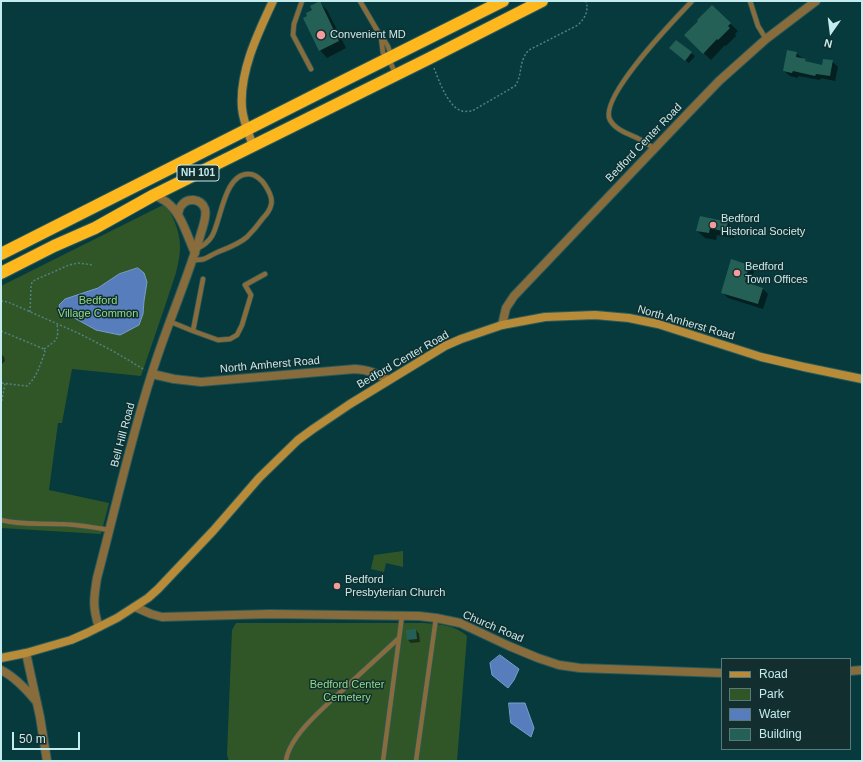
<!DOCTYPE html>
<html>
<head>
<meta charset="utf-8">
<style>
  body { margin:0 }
  #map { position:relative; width:863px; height:762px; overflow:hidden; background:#063a3d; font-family:Arial,sans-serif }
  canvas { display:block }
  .frame { position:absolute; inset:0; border:2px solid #c4ecee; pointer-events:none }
  .legend { position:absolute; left:721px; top:658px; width:130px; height:92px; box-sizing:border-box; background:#122e2f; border:1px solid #597a7b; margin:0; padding:5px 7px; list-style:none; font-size:12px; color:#c4ecee }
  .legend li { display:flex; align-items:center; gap:8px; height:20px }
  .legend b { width:20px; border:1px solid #597a7b }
  .north { position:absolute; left:811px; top:12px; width:40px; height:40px; -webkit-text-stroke:3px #122e2f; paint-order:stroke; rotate:194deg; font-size:11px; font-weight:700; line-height:16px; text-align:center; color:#c4ecee }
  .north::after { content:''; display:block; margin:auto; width:14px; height:18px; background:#c4ecee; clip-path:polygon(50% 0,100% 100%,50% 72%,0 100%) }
  .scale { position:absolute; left:12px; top:732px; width:68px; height:18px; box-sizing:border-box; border:2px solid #c4ecee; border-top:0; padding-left:5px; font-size:12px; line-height:14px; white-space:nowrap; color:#c4ecee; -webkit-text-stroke:3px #122e2f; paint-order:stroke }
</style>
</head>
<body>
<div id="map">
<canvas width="863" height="762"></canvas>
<div class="frame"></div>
<ul class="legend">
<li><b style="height:5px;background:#b88b38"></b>Road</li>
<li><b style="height:11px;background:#305628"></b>Park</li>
<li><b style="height:11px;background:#577dbc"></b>Water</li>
<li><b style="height:11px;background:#256056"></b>Building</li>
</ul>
<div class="north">N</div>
<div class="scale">50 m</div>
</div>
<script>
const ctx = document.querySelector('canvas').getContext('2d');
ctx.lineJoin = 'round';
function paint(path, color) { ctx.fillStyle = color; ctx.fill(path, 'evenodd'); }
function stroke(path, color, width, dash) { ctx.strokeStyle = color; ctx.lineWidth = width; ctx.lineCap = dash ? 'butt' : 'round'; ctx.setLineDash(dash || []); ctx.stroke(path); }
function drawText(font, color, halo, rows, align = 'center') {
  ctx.font = font + ' Arial,sans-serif'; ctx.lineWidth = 3; ctx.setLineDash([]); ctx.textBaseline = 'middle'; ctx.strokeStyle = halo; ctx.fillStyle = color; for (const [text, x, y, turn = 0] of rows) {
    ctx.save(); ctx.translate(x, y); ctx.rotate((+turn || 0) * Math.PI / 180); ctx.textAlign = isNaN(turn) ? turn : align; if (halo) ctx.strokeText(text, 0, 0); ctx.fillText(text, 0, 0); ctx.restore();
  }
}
paint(new Path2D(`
  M 165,204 C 173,216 179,229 180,244 C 181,264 171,287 165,306 C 157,329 149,353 141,376 L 72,369 L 62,423 L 58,423 L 49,490 L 109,503 L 101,534 L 1,528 L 1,286 Z
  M 403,551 L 403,567 L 386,563 L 384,572 L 371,569 L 374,555 Z
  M 236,623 L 424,623 C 439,624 455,625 467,636 L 457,761 L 229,761 L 227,755 L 232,630 Z`), '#305628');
const water = new Path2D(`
  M 138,268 L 144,273 L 147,282 L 144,301 L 143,314 L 139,325 L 124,333 L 120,335 L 96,330 L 60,310 L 59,305 L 65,299 L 98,288 L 119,274 Z
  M 500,655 L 519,669 L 514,680 L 508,688 L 492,675 L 490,663 Z
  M 509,703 L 525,703 L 534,728 L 531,737 L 511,723 Z`);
paint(water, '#577dbc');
stroke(water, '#789ecb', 1);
paint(new Path2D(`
  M 319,2 L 327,10 L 346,48 L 327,58 L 320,50 L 308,16 Z
  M 712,6 L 738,31 L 735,34 L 736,36 L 726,46 L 725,45 L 711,60 L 685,35 Z
  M 674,52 L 691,53 L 695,56 L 689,63 Z
  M 796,53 L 802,58 L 802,59 L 805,60 L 808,63 L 823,66 L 832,61 L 838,67 L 835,81 L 821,78 L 820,80 L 798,76 L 798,78 L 790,76 L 784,71 Z
  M 700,217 L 728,223 L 735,231 L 734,238 L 717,235 L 716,240 L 705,238 L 697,231 Z
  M 749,266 L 754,271 L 751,285 L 763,289 L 768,294 L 763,309 L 728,298 L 723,293 Z
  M 1,354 L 4,357 L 5,361 L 1,365 Z
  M 416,630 L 419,634 L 420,642 L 411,643 L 408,640 Z`), '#0007');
paint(new Path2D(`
  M 320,1 L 339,41 L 319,51 L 303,18 L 307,16 L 306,13 L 312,10 L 310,6 Z
  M 712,5 L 731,23 L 728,26 L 730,28 L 718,40 L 717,39 L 703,54 L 684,35 L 698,21 L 697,20 Z
  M 676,40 L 692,52 L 685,61 L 669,48 Z
  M 787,50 L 797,52 L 796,57 L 806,59 L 805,61 L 822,65 L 823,59 L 833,60 L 830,76 L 816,74 L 815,76 L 793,71 L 792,73 L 783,71 Z
  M 700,216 L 728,222 L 726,232 L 710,228 L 709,233 L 696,231 Z
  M 731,259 L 749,265 L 745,282 L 763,288 L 758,304 L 721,293 Z
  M 416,629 L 417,639 L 407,640 L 406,630 Z`), '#256056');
const lane = new Path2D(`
  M 302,1 L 294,24 L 293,35 L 311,69
  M 360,1 L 381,37 L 383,53 L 389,59 L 395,73
  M 750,1 L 758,26 L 766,39
  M 381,37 C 386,42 390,47 390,55
  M 654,148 C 648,145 642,140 635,137 C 626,133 615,129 610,120 C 598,98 676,18 692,1
  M 192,260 C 196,260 200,260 204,259 C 209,257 213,254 218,252 C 228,248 239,244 247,237 C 253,231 258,225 263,218 C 266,215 270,210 271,205 C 273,199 269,191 265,185 C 262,180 255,174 249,174 C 224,173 221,221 212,236 C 208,243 203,246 196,249
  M 171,322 L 193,331 L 218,340 L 230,339 L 237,335 L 242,325 L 251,295 L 245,285 L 265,274
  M 193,331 L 203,279
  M 1,520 C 19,525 38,523 57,524 C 75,524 92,527 109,530
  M 286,761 C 289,735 328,704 347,686 C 364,670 382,654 399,638
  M 383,761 L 402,616
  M 416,761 L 436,618`);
const street = new Path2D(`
  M 154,195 C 160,198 165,200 170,205 C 182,216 188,238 195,253
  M 502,325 L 506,308 L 514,296 L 693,108 L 719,81 L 766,39 L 816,1
  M 152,374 L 174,379 L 201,382 L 355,369 C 369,370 376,373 388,380
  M 135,607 L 151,614 L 162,617 L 270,614 L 419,616 L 436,618 L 460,623 L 509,646 L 538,658 L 559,665 L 580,668 L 722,673
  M 99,627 C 92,607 94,597 97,578 C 115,510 130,442 151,376 C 166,327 187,281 201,233 C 203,226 207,216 205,209 C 201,198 187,197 181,206 C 179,208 179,211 178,214
  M 26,653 L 40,717 L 47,761
  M 1,670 C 15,677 26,689 36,701
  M 850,671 L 862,670`);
const secondary = new Path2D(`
  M 253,146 C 249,134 243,121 242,108 C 239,72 258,33 273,1
  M 1,658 L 26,653 L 71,640 L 87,633 L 117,618 L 148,598 L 158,589 L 213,531 L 259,478 L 298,440 L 313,429 L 350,404 L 445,346 L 461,339 L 502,325 L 545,317 L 595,315 L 629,318 L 658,324 L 761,357 L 804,367 L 862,379`);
const highway = new Path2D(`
  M 1,254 L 331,87 L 503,1
  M 1,273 L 54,246 L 95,228 L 154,195 L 430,58 L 542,1`);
stroke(lane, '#285a5d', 6);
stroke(street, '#285a5d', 10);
stroke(secondary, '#285a5d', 10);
stroke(highway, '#285a5d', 14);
stroke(new Path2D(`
  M 434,68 C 439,81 448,107 462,111 C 465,112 469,111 472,111 L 515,86 C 523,75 518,61 529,50 L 578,25 C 585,18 589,11 586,1
  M 1,301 L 8,302 L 78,333 L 113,351 L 145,370
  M 30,312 L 31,287 L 32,282 L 35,280 L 69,265 L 78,263 L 93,265
  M 1,331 L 44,349 L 45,352 C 40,365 37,377 27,386 L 1,383
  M 44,349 C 57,340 59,340 57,324
  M 1,405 L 5,384`), '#518183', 1.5, [2, 2]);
stroke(lane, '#886c3c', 4.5);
stroke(street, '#886c3c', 8);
stroke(secondary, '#b88b38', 8);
stroke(highway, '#feb81d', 12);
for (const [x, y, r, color] of [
  [321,35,5,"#f59b9b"],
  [713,225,4,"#f59b9b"],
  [737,273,4,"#f59b9b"],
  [337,586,4,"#f59b9b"]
]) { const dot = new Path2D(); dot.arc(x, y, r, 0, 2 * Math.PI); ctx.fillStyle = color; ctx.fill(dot); stroke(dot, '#122e2f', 1.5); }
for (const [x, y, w] of [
  [198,173,42]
]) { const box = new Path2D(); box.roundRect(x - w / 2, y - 8, w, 16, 3); ctx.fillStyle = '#122e2f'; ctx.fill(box); stroke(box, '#c4ecee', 1); }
drawText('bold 10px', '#c4ecee', null, [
  ["NH 101",198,173]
]);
drawText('11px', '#c4ecee', '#122e2f', [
  ["Convenient MD",330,35],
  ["Bedford",721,219],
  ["Historical Society",721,232],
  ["Bedford",745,267],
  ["Town Offices",745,280],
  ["Bedford",345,580],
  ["Presbyterian Church",345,593]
], 'left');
drawText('11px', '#c4ecee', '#122e2f', [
  ["Bedford Center Road",644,143,-46],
  ["North Amherst Road",686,323,16],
  ["Bedford Center Road",403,360,-30],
  ["North Amherst Road",270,365,-5],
  ["Bell Hill Road",123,435,-75],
  ["Church Road",493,627,23]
]);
drawText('11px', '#93da84', '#122e2f', [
  ["Bedford",98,301],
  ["Village Common",98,314],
  ["Bedford Center",347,685],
  ["Cemetery",347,698]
]);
</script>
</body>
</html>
